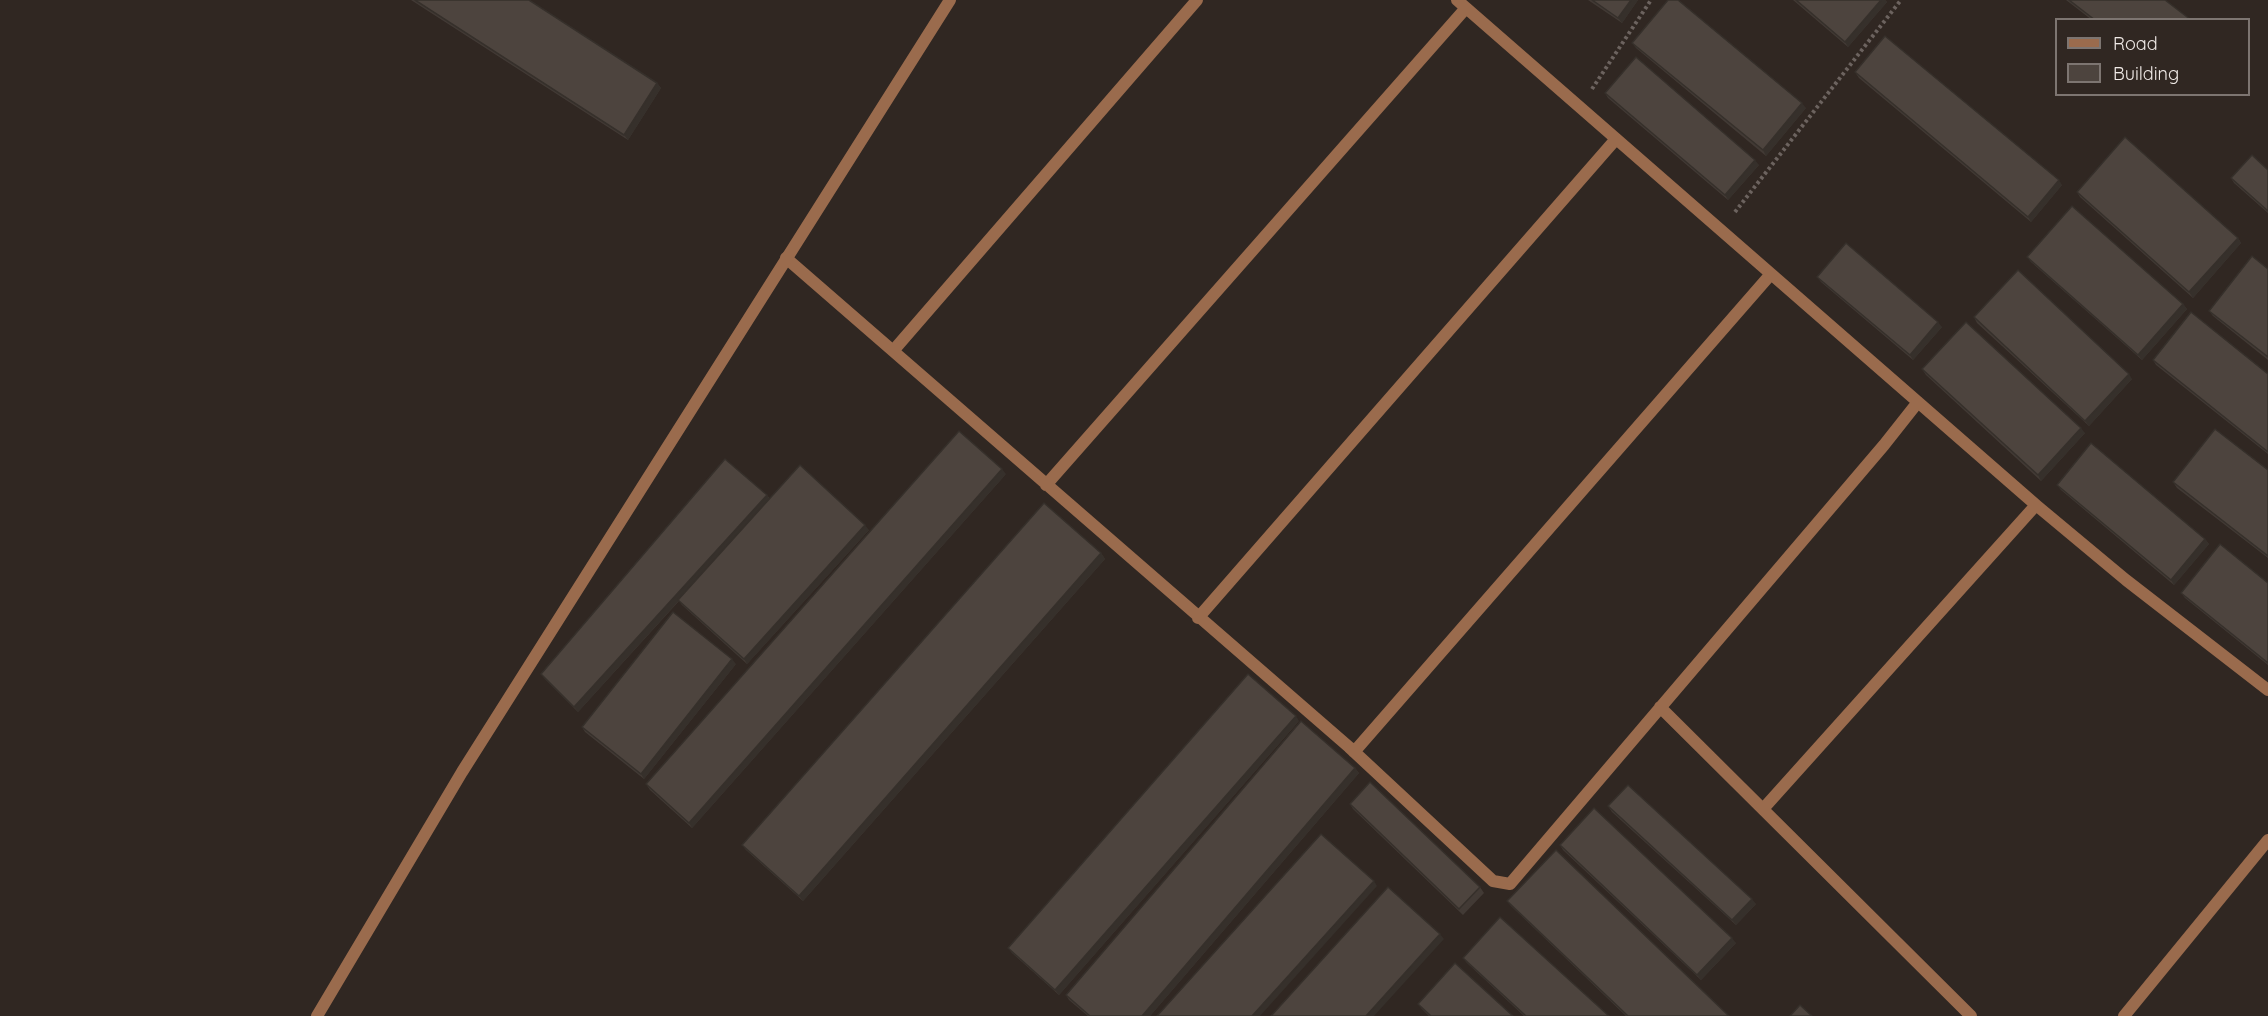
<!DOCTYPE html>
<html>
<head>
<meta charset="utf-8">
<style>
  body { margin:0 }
  #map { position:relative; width:2268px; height:1016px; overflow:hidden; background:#302722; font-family:Quicksand,sans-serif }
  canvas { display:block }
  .legend { position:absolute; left:2055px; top:18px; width:195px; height:78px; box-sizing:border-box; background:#302722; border:2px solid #7d7571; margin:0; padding:8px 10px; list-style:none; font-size:18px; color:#f0eae7 }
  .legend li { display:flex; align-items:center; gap:12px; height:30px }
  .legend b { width:30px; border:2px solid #7d7571 }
</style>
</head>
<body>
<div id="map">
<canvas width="2268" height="1016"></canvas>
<ul class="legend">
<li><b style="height:8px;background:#9a6b4d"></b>Road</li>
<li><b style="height:16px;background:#4d443e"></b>Building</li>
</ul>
</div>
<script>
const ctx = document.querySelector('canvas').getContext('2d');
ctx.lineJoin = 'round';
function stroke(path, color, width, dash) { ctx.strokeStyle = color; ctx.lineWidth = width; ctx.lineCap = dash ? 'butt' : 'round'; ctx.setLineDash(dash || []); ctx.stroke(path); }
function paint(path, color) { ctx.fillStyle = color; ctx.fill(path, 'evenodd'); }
stroke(new Path2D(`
  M 1592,89 L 1651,0
  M 1735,212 L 1901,0`), '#6c635f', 4, [3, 3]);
stroke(new Path2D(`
  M 1457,0 L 2036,505 L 2126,580 L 2268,690
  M 786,258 L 1349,747 L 1493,881 L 1510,884 L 1884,445 L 1918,402
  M 893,351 L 1197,0
  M 1046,485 L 1466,8
  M 1198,618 L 1616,139
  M 1660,707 L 1971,1016
  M 1354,752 L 1771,274
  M 1763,809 L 2036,505
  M 2124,1016 L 2268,840`), '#9a6b4d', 12);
stroke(new Path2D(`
  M 317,1016 L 462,772 L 950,0`), '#9a6b4d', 12);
paint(new Path2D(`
  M 411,0 L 529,0 L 657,83 L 661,88 L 628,140 Z
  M 1588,0 L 1638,0 L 1622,23 Z
  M 1793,0 L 1885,0 L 1887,2 L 1848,47 Z
  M 2066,0 L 2165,0 L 2191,20 L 2092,20 Z
  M 1632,43 L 1806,108 L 1766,156 L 1636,48 Z
  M 1855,72 L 2062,185 L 2031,222 L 1859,78 Z
  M 1605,93 L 1759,165 L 1728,200 L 1608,98 Z
  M 2268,170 L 2268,213 L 2234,183 L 2231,178 Z
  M 2077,192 L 2238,238 L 2241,243 L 2193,298 L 2080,197 Z
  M 2027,257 L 2183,304 L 2187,309 L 2142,360 L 2031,262 Z
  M 2268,269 L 2268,360 L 2213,316 L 2209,311 Z
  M 1817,277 L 1942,327 L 1913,360 L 1821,282 Z
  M 1974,317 L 2132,379 L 2089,426 L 1977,323 Z
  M 2153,360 L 2268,374 L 2268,454 L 2156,365 Z
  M 1922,369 L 2085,433 L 2041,481 L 1926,375 Z
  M 2268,470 L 2268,558 L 2177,488 L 2173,482 Z
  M 1006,474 L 692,828 L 650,790 L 646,784 Z
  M 2057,485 L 2205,539 L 2209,544 L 2174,585 L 2061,490 Z
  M 767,495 L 770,499 L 869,530 L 747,664 L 682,605 L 679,601 L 578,712 L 545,679 L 541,674 Z
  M 1101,553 L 1105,559 L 803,901 L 746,850 L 742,845 Z
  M 2268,583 L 2268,665 L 2185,598 L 2181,593 Z
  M 736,664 L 644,779 L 585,732 L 582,727 Z
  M 1299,721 L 1059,995 L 1012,953 L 1008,948 Z
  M 1355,768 L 1359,773 L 1150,1016 L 1088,1016 L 1069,1000 L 1066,995 Z
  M 1350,804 L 1480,887 L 1484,893 L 1463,915 L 1353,809 Z
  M 1608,806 L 1756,904 L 1736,925 L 1612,812 Z
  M 1560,845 L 1736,943 L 1701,980 L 1563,850 Z
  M 1507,901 L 1729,1016 L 1626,1016 L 1511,906 Z
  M 1463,958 L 1609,1016 L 1524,1016 L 1467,963 Z
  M 1418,1004 L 1513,1016 L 1429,1016 L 1422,1009 Z`), '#423a35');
paint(new Path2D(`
  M 1631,0 L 1638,0 L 1622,23 L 1618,18 Z
  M 1881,0 L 1885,0 L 1887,2 L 1848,47 L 1845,42 Z
  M 657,83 L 661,88 L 628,140 L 624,135 Z
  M 1802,103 L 1806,108 L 1766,156 L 1763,150 Z
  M 1755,160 L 1759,165 L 1728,200 L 1725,195 Z
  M 2059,180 L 2062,185 L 2031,222 L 2028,217 Z
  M 2238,238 L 2241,243 L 2193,298 L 2189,292 Z
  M 2183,304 L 2187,309 L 2142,360 L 2138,355 Z
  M 1938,322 L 1942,327 L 1913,360 L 1910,355 Z
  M 2129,374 L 2132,379 L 2089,426 L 2085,421 Z
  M 2081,428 L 2085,433 L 2041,481 L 2038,475 Z
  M 1002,469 L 1006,474 L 692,828 L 689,823 Z
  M 767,495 L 770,500 L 578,712 L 574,707 Z
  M 865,525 L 869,530 L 747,664 L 744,659 Z
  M 2205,539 L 2209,544 L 2174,585 L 2171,580 Z
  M 1101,553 L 1105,559 L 803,901 L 799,896 Z
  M 732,659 L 736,664 L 644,779 L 641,774 Z
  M 1296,716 L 1299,721 L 1059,995 L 1055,990 Z
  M 1355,768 L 1359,773 L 1150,1016 L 1142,1016 Z
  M 1374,881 L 1377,886 L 1260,1016 L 1252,1016 Z
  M 1752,899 L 1756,904 L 1736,925 L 1732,920 Z
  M 1440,934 L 1444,939 L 1374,1016 L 1366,1016 Z
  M 1732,938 L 1736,943 L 1701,980 L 1697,975 Z`), '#36302b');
const building = new Path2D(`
  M 415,0 L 529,0 L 657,83 L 624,135 Z
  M 1592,0 L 1631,0 L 1618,18 Z
  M 1668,0 L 1678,0 L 1802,103 L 1763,150 L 1632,43 Z
  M 1796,0 L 1881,0 L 1845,42 Z
  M 2069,0 L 2165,0 L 2191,20 L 2095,20 Z
  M 1885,36 L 2059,180 L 2028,217 L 1855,72 Z
  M 1636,57 L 1755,160 L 1725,195 L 1605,93 Z
  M 2125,137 L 2238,238 L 2189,292 L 2077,192 Z
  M 2252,155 L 2268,170 L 2268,211 L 2231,178 Z
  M 2072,206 L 2183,304 L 2138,355 L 2027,257 Z
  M 1846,243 L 1938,322 L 1910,355 L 1817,277 Z
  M 2252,256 L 2268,269 L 2268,357 L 2209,311 Z
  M 2018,270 L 2129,374 L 2085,421 L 1974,317 Z
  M 2191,312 L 2268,374 L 2268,452 L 2153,360 Z
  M 1966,322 L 2081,428 L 2038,475 L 1922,369 Z
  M 2215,429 L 2268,470 L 2268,556 L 2173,482 Z
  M 959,431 L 1002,469 L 689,823 L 646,784 Z
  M 2091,443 L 2205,539 L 2171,580 L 2057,485 Z
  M 725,459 L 767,495 L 574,707 L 541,674 Z
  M 800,465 L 865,525 L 744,659 L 678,600 Z
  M 1044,503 L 1101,553 L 799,896 L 742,845 Z
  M 2220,544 L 2268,583 L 2268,663 L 2181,593 Z
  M 673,612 L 732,659 L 641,774 L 582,727 Z
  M 1248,674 L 1296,716 L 1055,990 L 1008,948 Z
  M 1301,721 L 1355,768 L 1142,1016 L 1090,1016 L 1066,995 Z
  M 1370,782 L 1480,887 L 1459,909 L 1350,804 Z
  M 1628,785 L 1752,899 L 1732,920 L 1608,806 Z
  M 1594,808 L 1732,938 L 1697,975 L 1560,845 Z
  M 1321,834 L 1374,881 L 1252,1016 L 1157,1016 Z
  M 1556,850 L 1729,1016 L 1628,1016 L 1507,901 Z
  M 1388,887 L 1440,934 L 1366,1016 L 1271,1016 Z
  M 1500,917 L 1609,1016 L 1526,1016 L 1463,958 Z
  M 1455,963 L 1513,1016 L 1431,1016 L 1418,1004 Z
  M 1800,1005 L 1812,1016 L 1790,1016 Z`);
paint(building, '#4d443e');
stroke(building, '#36302b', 1.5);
</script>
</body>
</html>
